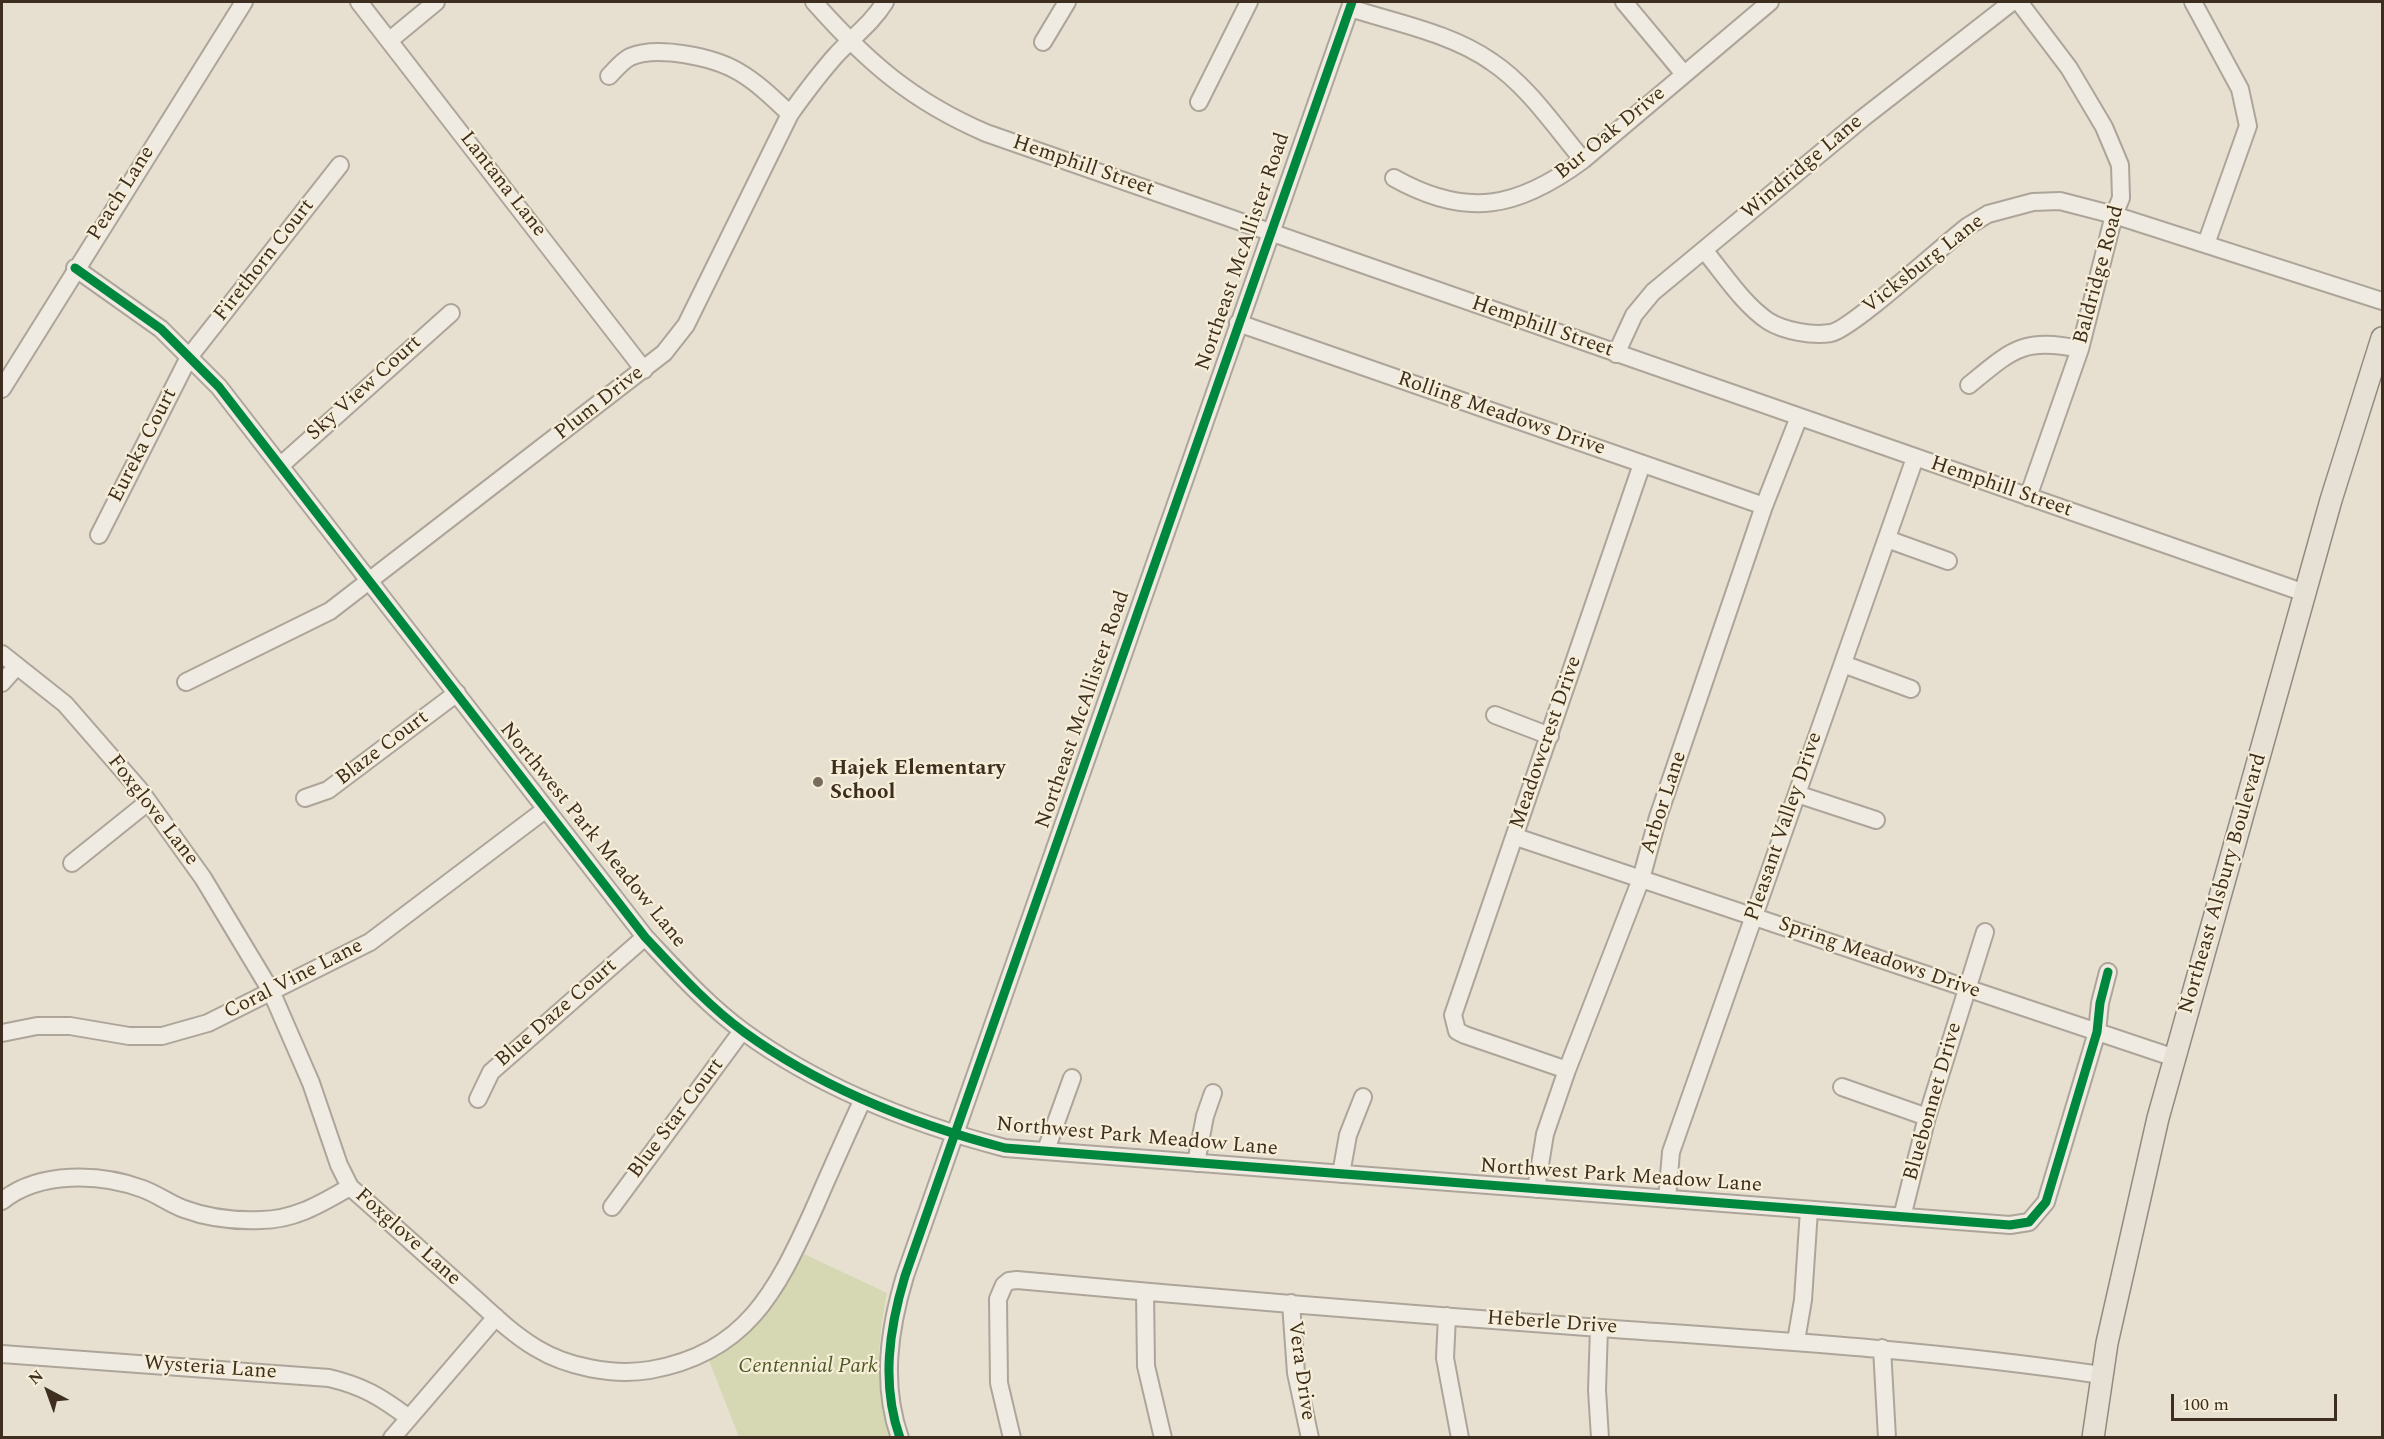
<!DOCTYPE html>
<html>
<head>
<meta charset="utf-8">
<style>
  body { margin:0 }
  #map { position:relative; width:2384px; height:1439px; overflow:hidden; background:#e7e0d1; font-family:Spectral,serif }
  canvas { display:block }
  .frame { position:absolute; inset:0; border:3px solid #3d2e20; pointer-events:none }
  .north { position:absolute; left:18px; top:1361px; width:60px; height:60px; -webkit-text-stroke:4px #f7eed8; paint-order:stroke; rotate:319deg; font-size:16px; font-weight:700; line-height:24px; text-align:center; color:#3d2e20 }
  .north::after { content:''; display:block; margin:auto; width:21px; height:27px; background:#3d2e20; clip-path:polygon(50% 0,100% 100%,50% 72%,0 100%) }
  .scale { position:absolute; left:2171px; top:1394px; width:166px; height:27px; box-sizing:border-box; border:3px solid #3d2e20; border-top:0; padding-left:8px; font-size:18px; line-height:21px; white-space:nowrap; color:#3d2e20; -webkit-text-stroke:4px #f7eed8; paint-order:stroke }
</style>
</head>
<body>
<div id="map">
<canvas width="2384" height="1439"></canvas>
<div class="frame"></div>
<div class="north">N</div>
<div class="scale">100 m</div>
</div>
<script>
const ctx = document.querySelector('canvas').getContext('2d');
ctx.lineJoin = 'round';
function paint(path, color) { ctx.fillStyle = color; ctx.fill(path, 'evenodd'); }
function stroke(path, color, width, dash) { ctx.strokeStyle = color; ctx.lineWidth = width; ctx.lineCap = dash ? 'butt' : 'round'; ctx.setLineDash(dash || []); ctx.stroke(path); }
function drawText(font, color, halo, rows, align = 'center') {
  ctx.font = font + ' Spectral,serif'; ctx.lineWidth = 4.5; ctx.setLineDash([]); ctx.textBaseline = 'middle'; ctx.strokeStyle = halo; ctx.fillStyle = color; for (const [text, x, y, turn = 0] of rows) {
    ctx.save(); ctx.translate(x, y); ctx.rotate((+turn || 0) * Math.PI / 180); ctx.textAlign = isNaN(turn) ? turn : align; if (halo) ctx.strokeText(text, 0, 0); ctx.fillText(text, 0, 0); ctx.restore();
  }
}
paint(new Path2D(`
  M 804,1254 L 887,1293 C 877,1344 874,1388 890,1437 L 739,1437 L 708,1358 L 768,1309 Z`), '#d6d7b3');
const minor = new Path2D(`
  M 359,2 L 644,370
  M 814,2 C 867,62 912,101 986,133 L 2305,593
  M 1624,2 L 1684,74
  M 2019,2 L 2069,68 L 2104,127 L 2120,165 L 2121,198 L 2114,215 L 2080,349 L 2028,497
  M 2193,2 L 2240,89 L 2248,126 L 2206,244
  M 1350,8 C 1396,23 1451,33 1492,62 C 1528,86 1555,127 1583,160
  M 390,40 L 436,2
  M 1043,42 L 1067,2
  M 609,76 C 615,70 622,61 630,57 C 657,45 714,57 739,72 C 758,83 774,99 790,114
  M 1199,102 L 1249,2
  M 1394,178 C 1467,219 1518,208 1583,160 L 1770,2
  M 1704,250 C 1724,274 1743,304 1768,321 C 1784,331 1812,336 1831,333 C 1852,329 1943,245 1968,226 L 1988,214 L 2033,202 L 2060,201 L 2114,215 L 2382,301
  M 75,268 L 161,329 L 219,387 L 645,937 C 676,970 707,1005 744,1032 C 821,1088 913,1124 1005,1148 L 2010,1225 L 2029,1222 L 2046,1202 L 2097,1032 L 2100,1003 L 2108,972
  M 1238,323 L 1764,506
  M 1616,354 L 1634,315 L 1653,292 L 1863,118 L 2012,2
  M 1969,385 C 2012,350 2023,337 2080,349
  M 2,389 L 244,2
  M 280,466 L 451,313
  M 99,535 L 189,357 L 340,165
  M 1887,539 L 1948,561
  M 2,654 L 65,704 L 139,789 L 203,878 L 271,991 L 311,1083 L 339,1165 L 350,1187 C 390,1222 429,1258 469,1293 C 490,1312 511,1333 536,1348 C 567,1367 613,1376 650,1370 C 746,1353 776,1292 813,1211 C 829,1174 846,1136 863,1099
  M 1843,664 L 1911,689
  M 186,682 L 330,611 L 664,353 L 686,325 L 790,114 C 805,93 820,73 837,54 C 854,36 872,23 885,2
  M 2,683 L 17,666
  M 1495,715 L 1550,736
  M 1797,794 L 1876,820
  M 305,798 L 328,790 L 457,693
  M 1516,837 L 2175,1058
  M 72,863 L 148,802
  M 2,1033 L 37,1026 L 70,1026 L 129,1036 L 162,1036 L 208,1023 L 370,942 L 546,809
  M 1567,1070 L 1465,1035 L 1457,1031 L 1453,1015 L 1642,464
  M 1842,1087 L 1927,1117
  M 478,1099 L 491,1072 L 645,937
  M 1046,1150 L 1072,1078
  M 1196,1163 L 1205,1116 L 1213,1093
  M 1341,1174 L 1348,1135 L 1363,1097
  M 1536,1189 L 1545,1134 L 1567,1070 L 1641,879 L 1658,817 L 1764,506 L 1799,417
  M 1667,1199 L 1671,1152 L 1915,458
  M 2,1201 C 39,1171 100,1173 143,1189 C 157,1194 170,1204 184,1209 C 208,1218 236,1221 261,1220 C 295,1220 322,1203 350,1187
  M 612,1207 L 742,1031
  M 1902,1217 L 1927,1117 L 1985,932
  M 1145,1292 L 1146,1366 L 1163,1438
  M 1291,1303 L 1296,1373 L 1310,1438
  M 1447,1316 L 1445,1358 L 1460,1438
  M 1599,1328 L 1597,1390 L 1600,1438
  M 1796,1341 L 1803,1300 L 1809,1210
  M 1882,1348 L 1887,1438
  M 2,1354 L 329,1378 C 363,1386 381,1397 409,1418
  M 392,1438 L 496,1317
  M 900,1438 C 881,1384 889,1329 905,1276 L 1352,2
  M 1012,1438 L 999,1383 L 998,1299 L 1004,1285 L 1009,1281 L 1017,1280 C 1211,1298 1406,1314 1600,1328 C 1768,1340 1935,1350 2101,1375`);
const major = new Path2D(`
  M 2093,1438 L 2107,1343 L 2158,1118 L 2331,500 L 2382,338`);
stroke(minor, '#ada599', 20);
stroke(major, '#928b80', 24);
stroke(minor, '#efebe3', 16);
stroke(major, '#e6e1d4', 21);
stroke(new Path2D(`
  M 75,268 L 161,329 L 219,387 L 645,937 C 676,970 707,1005 744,1032 C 821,1088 913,1124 1005,1148 L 2010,1225 L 2029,1222 L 2046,1202 L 2097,1032 L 2100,1003 L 2108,972
  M 900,1438 C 881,1384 889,1329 905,1276 L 1352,2`), '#00873e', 9);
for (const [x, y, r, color] of [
  [818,782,6,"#786c5e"]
]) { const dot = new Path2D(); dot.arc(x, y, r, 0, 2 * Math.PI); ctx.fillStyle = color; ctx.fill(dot); stroke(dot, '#f7eed8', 2); }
drawText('21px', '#3d2e20', '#f7eed8', [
  ["Bur Oak Drive",1611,134,-39],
  ["Hemphill Street",1083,167,19],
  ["Windridge Lane",1803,168,-40],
  ["Lantana Lane",502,185,52],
  ["Peach Lane",122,194,-58],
  ["Northeast McAllister Road",1244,252,-71],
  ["Firethorn Court",265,261,-52],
  ["Vicksburg Lane",1924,265,-38],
  ["Baldridge Road",2100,275,-75],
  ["Hemphill Street",1542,328,19],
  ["Sky View Court",365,389,-42],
  ["Plum Drive",600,404,-38],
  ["Rolling Meadows Drive",1501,415,19],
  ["Eureka Court",144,446,-63],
  ["Hemphill Street",2001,488,19],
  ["Northeast McAllister Road",1084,710,-71],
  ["Meadowcrest Drive",1547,743,-71],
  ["Blaze Court",383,749,-37],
  ["Arbor Lane",1665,803,-72],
  ["Foxglove Lane",152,811,52],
  ["Pleasant Valley Drive",1785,827,-71],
  ["Northwest Park Meadow Lane",592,836,51],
  ["Northeast Alsbury Boulevard",2224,884,-74],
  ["Spring Meadows Drive",1879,959,19],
  ["Coral Vine Lane",294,980,-27],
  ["Blue Daze Court",557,1014,-41],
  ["Bluebonnet Drive",1934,1102,-74],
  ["Blue Star Court",677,1119,-53],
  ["Northwest Park Meadow Lane",1137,1138,5],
  ["Northwest Park Meadow Lane",1621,1177,4],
  ["Foxglove Lane",407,1238,42],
  ["Heberle Drive",1552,1324,4],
  ["Wysteria Lane",210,1369,4],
  ["Vera Drive",1300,1371,82]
]);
drawText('bold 21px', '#3d2e20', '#f7eed8', [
  ["Hajek Elementary",830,770],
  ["School",830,794]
], 'left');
drawText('italic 21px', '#4d5a26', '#f7eed8', [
  ["Centennial Park",808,1368]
]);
</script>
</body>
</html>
